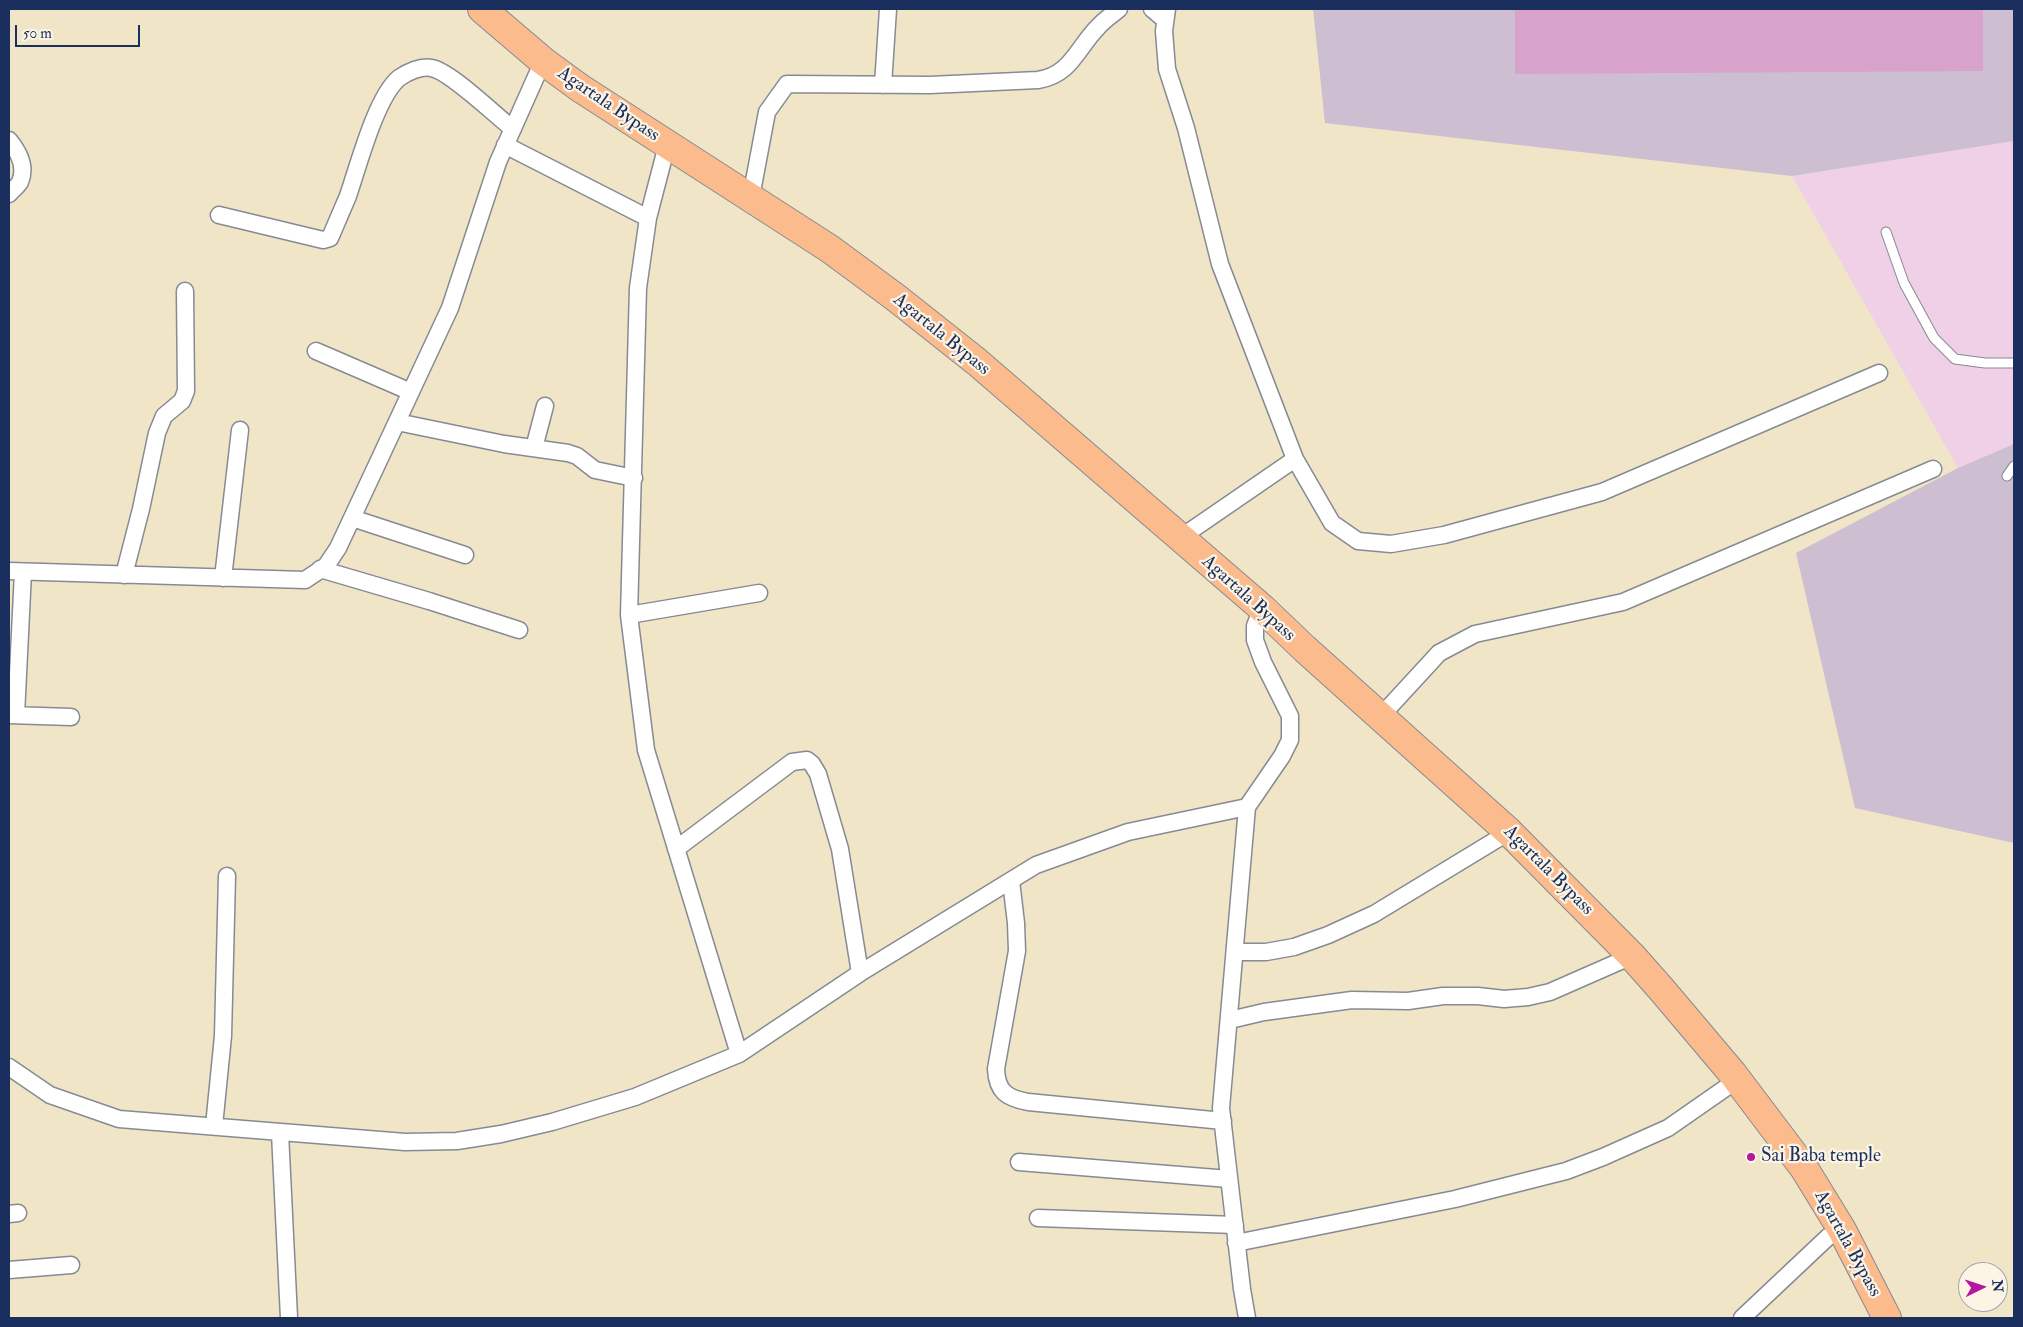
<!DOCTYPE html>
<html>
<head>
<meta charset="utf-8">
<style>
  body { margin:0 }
  #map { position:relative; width:2023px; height:1327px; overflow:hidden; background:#f0e5c7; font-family:"IM FELL Double Pica",serif }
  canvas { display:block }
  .frame { position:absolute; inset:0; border:10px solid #1b2f5e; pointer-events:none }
  .north { position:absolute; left:1958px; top:1262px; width:50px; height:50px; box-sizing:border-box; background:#fcf5e5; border:1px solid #a2a6af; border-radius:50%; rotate:86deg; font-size:14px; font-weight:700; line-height:20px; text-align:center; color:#1b2f5e }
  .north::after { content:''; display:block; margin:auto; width:18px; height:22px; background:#b5179e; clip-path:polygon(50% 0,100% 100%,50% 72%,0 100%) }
  .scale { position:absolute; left:15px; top:25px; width:125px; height:22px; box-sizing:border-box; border:2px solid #1b2f5e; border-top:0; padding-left:6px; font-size:15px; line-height:18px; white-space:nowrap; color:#1b2f5e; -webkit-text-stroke:4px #fcf5e5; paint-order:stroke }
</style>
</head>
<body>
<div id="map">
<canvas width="2023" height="1327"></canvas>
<div class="frame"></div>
<div class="north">N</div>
<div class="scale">50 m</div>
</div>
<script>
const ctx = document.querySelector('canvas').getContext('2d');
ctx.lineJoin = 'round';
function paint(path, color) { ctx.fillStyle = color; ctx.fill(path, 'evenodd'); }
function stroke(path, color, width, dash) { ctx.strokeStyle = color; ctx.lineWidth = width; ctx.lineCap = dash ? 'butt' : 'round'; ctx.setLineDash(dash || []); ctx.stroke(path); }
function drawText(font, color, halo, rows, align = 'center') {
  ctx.font = font + ' "IM FELL Double Pica",serif'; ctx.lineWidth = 4.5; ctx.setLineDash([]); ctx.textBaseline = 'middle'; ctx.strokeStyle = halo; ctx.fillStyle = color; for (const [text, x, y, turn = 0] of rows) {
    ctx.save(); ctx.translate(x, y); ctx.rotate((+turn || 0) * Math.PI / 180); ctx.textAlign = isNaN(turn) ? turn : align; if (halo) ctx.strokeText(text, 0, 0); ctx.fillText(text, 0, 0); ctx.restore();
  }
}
paint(new Path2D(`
  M 2014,141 L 2014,444 L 1958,468 L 1792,176 Z`), '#efd0e6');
paint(new Path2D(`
  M 1313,9 L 2014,9 L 2014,141 L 1792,176 L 1325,123 Z
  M 2014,444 L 2014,843 L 1855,808 L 1796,553 L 1958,468 Z`), '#cdbed2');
paint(new Path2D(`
  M 1515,9 L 1983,9 L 1983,71 L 1515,74 Z`), '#d7a3cc');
const lane = new Path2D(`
  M 1886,232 L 1904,283 L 1934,338 L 1955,359 L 1985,363 L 2014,363
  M 2007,476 L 2014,466`);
const street = new Path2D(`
  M 1152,9 L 1165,20
  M 1167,9 L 1164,31 L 1167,69 L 1186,128 L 1220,264 L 1295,459 L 1332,523 L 1358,541 L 1391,544 L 1444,535 L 1602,492 L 1879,373
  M 883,85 L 888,9
  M 9,140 C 18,151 27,166 20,182 C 18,186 12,190 9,194
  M 505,145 L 648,218
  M 667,145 L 648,218 L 638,288 L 629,615 L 646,750 L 739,1054
  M 751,197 L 767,112 L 787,84 L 930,85 L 1038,80 C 1071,75 1077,48 1098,27 C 1104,20 1112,15 1119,9
  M 219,215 L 323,240 L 330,238 C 336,224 342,210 348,196 C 358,167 376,97 399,78 C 407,72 421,66 431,68 C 449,70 496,116 513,129
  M 316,351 L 411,392
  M 397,422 L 504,444 L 568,453 L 577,456 L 595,470 L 634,478
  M 534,448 L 545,406
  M 352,518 L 465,555
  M 1180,538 L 1295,459
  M 320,569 L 429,601 L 519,630
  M 9,571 L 305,580 L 326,566 L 338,548 L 450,308 L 498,162 L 543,61
  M 124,575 L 141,509 L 157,433 L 164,416 L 182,401 L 186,391 L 185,291
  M 223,578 L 240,430
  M 629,615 L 759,593
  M 9,715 L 71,717
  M 16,715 L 23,572
  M 1381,716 L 1439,653 L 1475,634 L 1623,602 L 1933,469
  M 676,849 L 792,762 L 807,760 L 812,764 L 818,774 L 840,849 L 860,973
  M 1011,881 L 1016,923 L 1017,951 L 996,1069 C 997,1092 1007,1098 1028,1102 L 1223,1121
  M 1236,952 L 1266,952 L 1294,947 L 1328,935 L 1374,914 L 1509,832
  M 1230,1020 L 1264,1012 L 1352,1000 L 1408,1001 L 1443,996 L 1478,996 L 1504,999 L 1528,997 L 1550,992 L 1632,956
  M 9,1067 L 50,1095 L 119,1119 L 405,1142 L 457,1141 L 501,1134 L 552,1122 L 635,1097 L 739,1054 L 860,973 L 1036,865 L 1128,832 L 1247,807 L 1282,756 L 1290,740 L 1290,716 L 1263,662 L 1255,640 L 1255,626 L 1262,608
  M 214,1126 L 223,1036 L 227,876
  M 280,1133 L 289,1318
  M 1019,1162 L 1229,1179
  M 9,1214 L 18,1213
  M 1038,1218 L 1235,1225
  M 1236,1243 L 1455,1199 L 1566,1171 L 1603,1157 L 1668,1128 L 1737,1080
  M 9,1270 L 71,1265
  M 1247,1318 L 1242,1289 L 1221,1108 L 1247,807
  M 1742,1318 L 1828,1237 L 1842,1230`);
const highway = new Path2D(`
  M 482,9 L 543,61 L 580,88 L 830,249 L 895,297 L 977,362 L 1262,608 L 1305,649 L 1509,832 L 1632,956 L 1662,990 L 1733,1074 L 1804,1168 L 1842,1230 L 1887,1318`);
stroke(lane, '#868a92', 11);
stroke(street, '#868a92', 19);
stroke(highway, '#868a92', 30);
stroke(lane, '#fff', 9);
stroke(street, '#fff', 16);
stroke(highway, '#fbbb8c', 28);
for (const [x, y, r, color] of [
  [1751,1157,5,"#b5179e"]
]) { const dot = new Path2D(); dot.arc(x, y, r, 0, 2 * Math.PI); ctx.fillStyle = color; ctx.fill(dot); stroke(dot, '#fcf5e5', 2); }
drawText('19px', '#1b2f5e', '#fcf5e5', [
  ["Agartala Bypass",608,105,34],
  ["Agartala Bypass",941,335,39],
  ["Agartala Bypass",1248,599,42],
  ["Agartala Bypass",1548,871,45],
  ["Agartala Bypass",1847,1244,61]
]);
drawText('19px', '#1b2f5e', '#fcf5e5', [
  ["Sai Baba temple",1761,1157]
], 'left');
</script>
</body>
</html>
